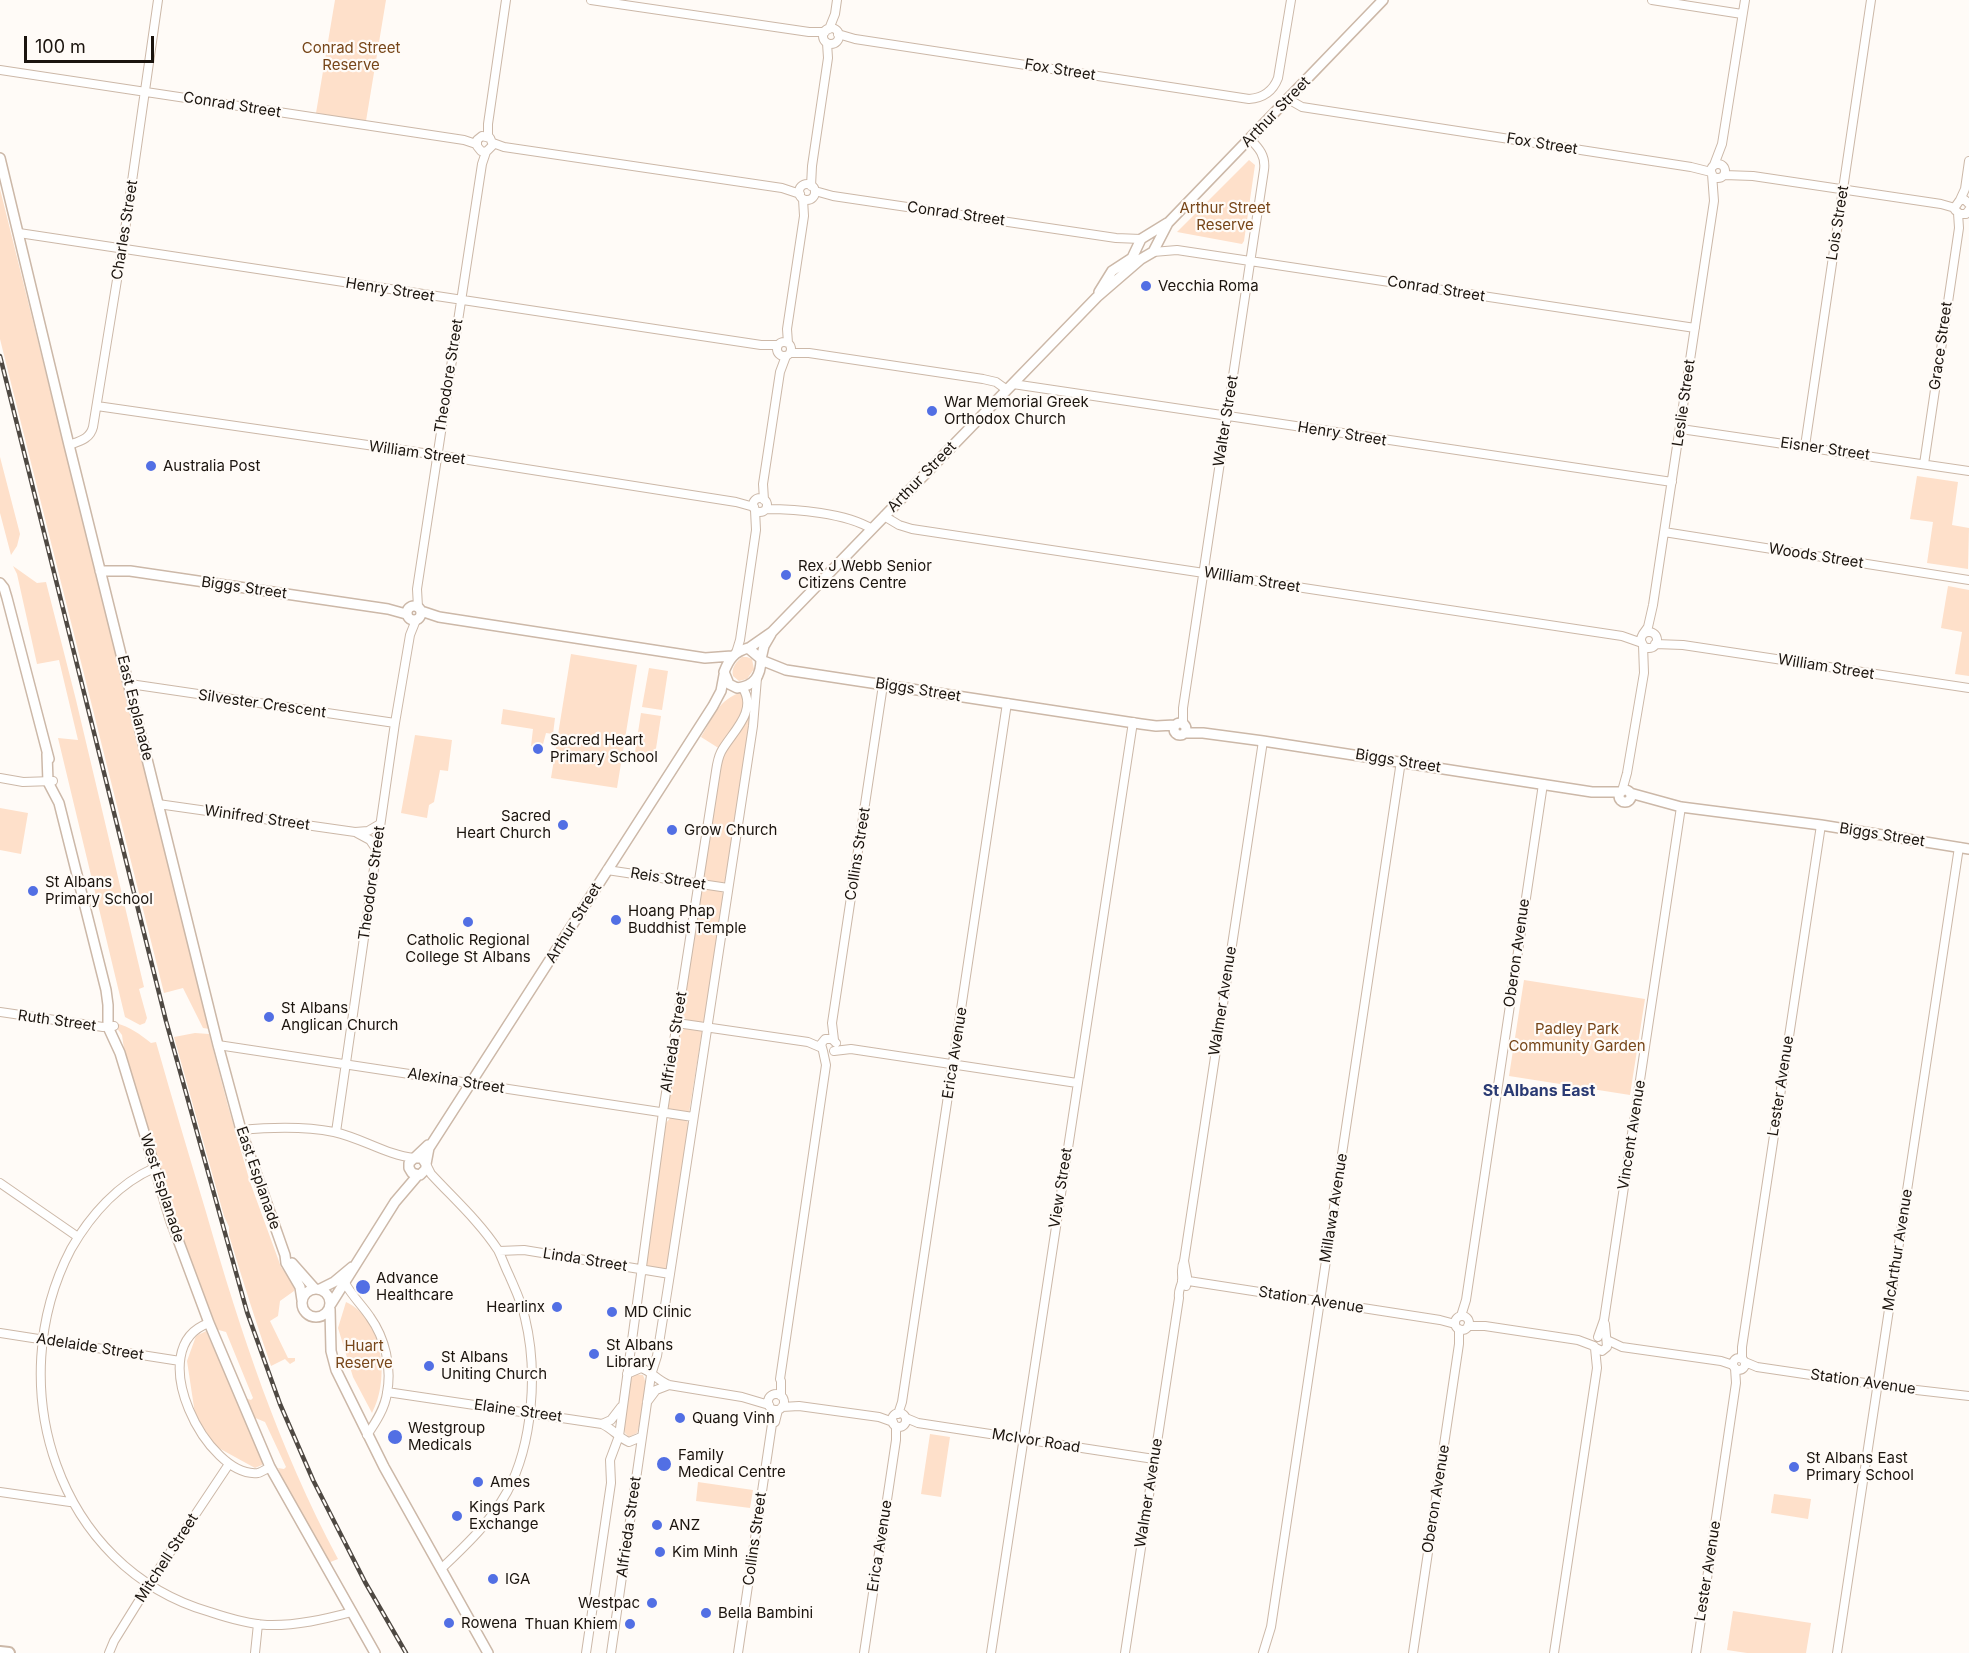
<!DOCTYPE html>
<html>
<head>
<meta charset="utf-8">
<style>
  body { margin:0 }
  #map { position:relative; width:1969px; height:1653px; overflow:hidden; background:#fffbf7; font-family:Inter,sans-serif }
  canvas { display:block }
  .scale { position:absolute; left:24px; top:36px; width:130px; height:27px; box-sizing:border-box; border:3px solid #1b140e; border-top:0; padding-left:8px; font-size:18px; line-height:21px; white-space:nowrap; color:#1b140e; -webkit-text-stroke:4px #fffbf7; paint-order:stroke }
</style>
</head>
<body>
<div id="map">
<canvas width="1969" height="1653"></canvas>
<div class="scale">100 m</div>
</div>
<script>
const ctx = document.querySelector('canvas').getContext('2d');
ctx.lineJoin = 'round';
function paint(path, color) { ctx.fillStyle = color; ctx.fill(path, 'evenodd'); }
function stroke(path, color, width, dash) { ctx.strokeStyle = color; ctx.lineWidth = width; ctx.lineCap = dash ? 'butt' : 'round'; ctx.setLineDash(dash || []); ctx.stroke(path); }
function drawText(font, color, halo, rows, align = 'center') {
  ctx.font = font + ' Inter,sans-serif'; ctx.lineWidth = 4.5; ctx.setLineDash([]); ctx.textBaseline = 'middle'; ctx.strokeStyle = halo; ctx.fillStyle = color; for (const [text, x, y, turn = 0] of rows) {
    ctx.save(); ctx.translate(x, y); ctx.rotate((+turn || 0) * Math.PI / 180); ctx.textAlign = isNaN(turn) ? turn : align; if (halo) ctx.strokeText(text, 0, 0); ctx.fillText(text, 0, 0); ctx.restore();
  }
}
paint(new Path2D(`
  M 335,0 L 386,0 L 366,121 L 316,113 Z
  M 1249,160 L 1255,165 L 1244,241 L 1242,244 L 1177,232 Z
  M 0,189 L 184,928 L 210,1029 L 203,1028 L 183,988 L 164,993 L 14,395 L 0,339 Z
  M 0,457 L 20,534 L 17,546 L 11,555 L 0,513 Z
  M 1917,476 L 1958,482 L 1952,525 L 1969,528 L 1968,569 L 1927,563 L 1933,522 L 1910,519 Z
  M 13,566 L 37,583 L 46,582 L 76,700 L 144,987 L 139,989 L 147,1018 L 145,1023 L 140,1025 L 125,1017 L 58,738 L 78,740 L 59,660 L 37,664 L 17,574 Z
  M 1948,586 L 1969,590 L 1969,676 L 1955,674 L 1962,632 L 1941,628 Z
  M 571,654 L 637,665 L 617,788 L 551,778 Z
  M 742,657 L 747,657 L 752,659 L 754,669 L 747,679 L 739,681 L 733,676 C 731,668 736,662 742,657 Z
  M 649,668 L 668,671 L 662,710 L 642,707 Z
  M 739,693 L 742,694 C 749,715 731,733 720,749 L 701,737 C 712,720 716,702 739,693 Z
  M 750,697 L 752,697 L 751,711 L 725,881 L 722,884 L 705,880 L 703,876 L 722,759 C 727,748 735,740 741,730 C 747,719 748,709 750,697 Z
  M 503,709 L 555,718 L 553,734 L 546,733 L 542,748 L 531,746 L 533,729 L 501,724 Z
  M 641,713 L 661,716 L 655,755 L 635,752 Z
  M 415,735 L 452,740 L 448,771 L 440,770 L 434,802 L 429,805 L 427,818 L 401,813 Z
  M 0,808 L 28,813 L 21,854 L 0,850 Z
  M 706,888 L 722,891 L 723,894 L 704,1021 C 696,1026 684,1022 682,1012 L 700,895 L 702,890 Z
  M 1524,980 L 1645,999 L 1630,1095 L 1509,1076 Z
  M 116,1023 C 130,1027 140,1034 151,1043 L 156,1042 C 172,1099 189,1155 206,1212 C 241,1334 278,1446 338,1559 L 328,1563 L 285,1485 L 278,1468 L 284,1469 L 286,1467 L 265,1422 L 253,1417 L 245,1398 L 251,1400 L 253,1398 L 226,1332 L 215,1329 L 167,1199 L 125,1056 L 122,1035 L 116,1027 Z
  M 686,1027 L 701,1030 L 702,1032 L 689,1113 L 670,1110 L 668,1107 L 679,1034 Z
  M 195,1033 L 209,1034 L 228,1106 L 250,1182 L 281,1267 L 295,1286 L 294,1291 L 280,1301 L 278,1316 L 270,1321 L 288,1358 L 295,1358 L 295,1361 L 290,1364 L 285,1359 L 271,1366 C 256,1322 242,1279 229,1235 L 229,1227 L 224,1216 L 174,1037 Z
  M 671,1117 L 686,1120 L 689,1124 L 667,1268 L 664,1270 L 648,1267 L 645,1263 L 666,1123 Z
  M 346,1302 C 384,1320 390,1380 372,1413 L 353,1377 L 338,1328 Z
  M 206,1331 L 263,1459 L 262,1465 L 255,1468 L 215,1446 L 195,1414 L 187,1361 L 196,1336 Z
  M 634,1374 L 643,1375 C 650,1388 642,1419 637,1433 L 629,1437 C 626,1434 624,1433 624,1429 C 622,1419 628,1382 634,1374 Z
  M 930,1434 L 950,1437 L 941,1497 L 921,1494 Z
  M 698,1482 L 753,1490 L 750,1508 L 696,1501 Z
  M 1774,1494 L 1811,1499 L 1808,1519 L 1771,1513 Z
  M 1733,1611 L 1811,1623 L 1806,1653 L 1747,1653 L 1727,1650 Z`), '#fee0ca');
const minor = new Path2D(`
  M 591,0 L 809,32 L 825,32
  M 1652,0 L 1742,14
  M823 36a8 8 0 1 1 16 0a8 8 0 1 1-16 0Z
  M 829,29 L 835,14 L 837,0
  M 838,34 L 855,39 L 1249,99 C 1263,98 1273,91 1278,78 L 1291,0
  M 0,70 L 464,140 L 476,144
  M 1288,99 L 1302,107 L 1691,167 L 1711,172
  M 488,137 L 488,124 L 506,0
  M 493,143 L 504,147 L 782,188 L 800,194
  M1711 171a7 7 0 1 1 14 0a7 7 0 1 1-14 0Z
  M 1714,165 L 1722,144 L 1745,0
  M 1724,175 L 1753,176 L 1941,204 L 1955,208
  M799 192a8 8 0 1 1 16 0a8 8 0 1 1-16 0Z
  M 811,186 L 812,166 L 828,58 L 827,43
  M 815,191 L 833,196 L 1116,238 L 1141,239
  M 1960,200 L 1965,189 L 1969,161
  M 1969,204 L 1965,200 L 1960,200 L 1955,207 L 1955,210 L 1960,214 L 1966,214 L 1969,210
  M 19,233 L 761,345 L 778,345
  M 1153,252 L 1177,250 L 1695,328
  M777 349a7 7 0 1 1 14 0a7 7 0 1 1-14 0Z
  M 788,343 L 787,329 L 804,216 L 803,199
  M 790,353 L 809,353 L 983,379 L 996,382 L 1007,390
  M 1013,384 L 1672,482
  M 97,406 L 437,455 L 736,502 L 754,507
  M 1681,429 L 1969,471
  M 69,445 C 80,441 90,439 93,427 L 124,237 L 158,0
  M 1805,446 L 1871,0
  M 1924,464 L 1959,228 L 1958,213
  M753 505a7 7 0 1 1 14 0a7 7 0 1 1-14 0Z
  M 764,500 L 763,484 L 780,372 L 786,356
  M 766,509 C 796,509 846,513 872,529
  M 884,516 L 899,525 L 912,529 L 1622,636 L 1642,643
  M 1664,532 L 1969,580
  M 418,607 L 417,589 L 482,164 L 486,152 L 493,145 L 490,138 L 482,136 L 477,140 L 477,146 L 481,151 L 486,152
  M1641 640a8 8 0 1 1 16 0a8 8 0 1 1-16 0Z
  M 1643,634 L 1648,627 L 1653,605 L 1714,201 L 1712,174
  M 1655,644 L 1683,645 L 1969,688
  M 736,653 L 740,640 L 756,530 L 755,510
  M 130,684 L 395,723
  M 1183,724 L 1183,708 L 1264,170 C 1266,156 1259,148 1250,139
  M 0,778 L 23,782 L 53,781
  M 1622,791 L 1627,773 L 1644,673 L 1643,645
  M 158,804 L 355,832 L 368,831 L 380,824
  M 357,833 L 370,840 L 376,849
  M 607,870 L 728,888
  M 0,1012 L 103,1027 L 114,1026
  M 677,1023 L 808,1042 L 822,1048
  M 834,1040 L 832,1023 L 883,685
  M 218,1045 L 693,1117
  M 823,1051 L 821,1044 L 825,1039 L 832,1039 L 836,1043
  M 834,1051 L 851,1049 L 1077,1083
  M 241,1130 C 272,1127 304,1126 334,1132 C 362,1138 386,1155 414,1158
  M 336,1132 L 395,723 L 410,635 L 416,620
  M 427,1166 L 431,1174 C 454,1199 479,1221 498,1250 C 502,1258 505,1267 509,1275 C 515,1289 522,1303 525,1318 C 538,1371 533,1444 507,1492 C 489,1524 467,1544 441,1569
  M 154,1168 C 118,1184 90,1216 71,1249 C 0,1385 57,1568 210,1612 C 228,1618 248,1624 267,1625 C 296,1626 325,1619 352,1612
  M 0,1183 L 78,1237
  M 499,1251 L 524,1250 L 670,1274
  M 1184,1261 L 1187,1277 L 1186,1286
  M 1182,1280 L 1440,1320 L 1455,1324
  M 345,1283 C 352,1296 362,1305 370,1317 C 385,1338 392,1367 387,1393 C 385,1408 376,1422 367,1435
  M1455 1323a7 7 0 1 1 14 0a7 7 0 1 1-14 0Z
  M 1461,1316 L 1466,1300 L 1543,784
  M 209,1323 C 140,1347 208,1479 258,1473 C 262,1472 266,1469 270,1467
  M 1468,1326 L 1485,1326 L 1578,1340 L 1594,1346
  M 0,1333 L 180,1361
  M 1598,1337 L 1604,1320 L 1681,807
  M 1607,1340 L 1622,1347 L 1721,1361 L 1733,1365
  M 1594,1347 L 1602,1351 L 1607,1347 L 1605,1324
  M1733 1364a6 6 0 1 1 12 0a6 6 0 1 1-12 0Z
  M 1742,1359 L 1742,1347 L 1821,825
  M 1745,1362 L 1757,1367 L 1899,1388 L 1969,1396
  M 627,1374 L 641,1368 C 651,1371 658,1381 669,1385 L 742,1397 L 769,1405
  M 387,1392 L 602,1424 C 613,1429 619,1438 629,1442 L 641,1437
  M768 1402a8 8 0 1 1 16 0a8 8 0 1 1-16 0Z
  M 781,1396 L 781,1381 L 780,1379 L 826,1065 L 823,1051
  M 647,1402 L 656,1390 L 669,1385
  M 782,1407 L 799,1406 L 879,1417 L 893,1422
  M892 1420a7 7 0 1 1 14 0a7 7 0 1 1-14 0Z
  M 898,1414 L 902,1402 L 1007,703
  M 906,1418 L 918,1423 L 1154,1459
  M 602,1424 L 611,1420 L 621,1407
  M 0,1492 L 70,1502
  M 109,1653 L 114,1641 L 155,1575 L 229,1464
  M 255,1653 L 258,1624
  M 586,1653 L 611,1483 L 610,1460 L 619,1436 L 663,1112 L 716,771 C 717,764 718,758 721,752 C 731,733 759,711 742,687
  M 611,1653 L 651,1375 L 657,1356 L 670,1274 L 753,726 L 757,678
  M 738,1653 L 772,1424 L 775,1422 L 778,1410
  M 864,1653 L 896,1440 L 896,1426
  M 991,1653 L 1133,722
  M 1125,1653 L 1179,1298 C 1178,1291 1180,1289 1182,1282 C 1183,1274 1180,1269 1184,1261 L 1263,741
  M 1263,1653 L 1271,1627 L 1401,761
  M 1413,1653 L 1459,1344 L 1459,1329
  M 1554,1653 L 1597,1368 L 1595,1348
  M 1696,1653 L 1736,1383 L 1735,1368
  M 1837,1653 L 1959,847`);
const tertiary = new Path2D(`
  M 0,158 L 69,445 L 218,1045 L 241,1130 L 285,1255 L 286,1263 L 300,1287 L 302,1300
  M 1099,292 L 1112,271 L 1132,258 L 1141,239 L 1167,223
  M 100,571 L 130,571 L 388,609 L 406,614
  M 0,583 L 4,588 L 7,598 L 49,759
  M407 613a7 7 0 1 1 14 0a7 7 0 1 1-14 0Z
  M 421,611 L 439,617 L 705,658 L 732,656
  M 748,648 L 761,659 C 761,675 755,686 737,688 L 729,684 L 724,672 C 729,659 734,652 748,648 Z
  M 749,648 L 772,632 L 1097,297 L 1141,259 L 1153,252 L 1168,223 L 1383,0
  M 761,659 L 764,646 L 771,634
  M 761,660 L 786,670 L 1141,724 L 1156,726 L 1175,725
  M1174 729a6 6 0 1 1 12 0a6 6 0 1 1-12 0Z
  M 1185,733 L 1203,733 L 1263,741 L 1592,792 L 1621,792
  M 47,754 L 48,782 L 59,803 L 106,990 L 108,1005 L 108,1027 L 120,1053 L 171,1221 L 209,1323 L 270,1467 L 375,1653
  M1619 796a6 6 0 1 1 12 0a6 6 0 1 1-12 0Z
  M 1630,793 L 1681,807 L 1821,825 L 1969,849
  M 415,1158 L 422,1158 L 426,1164 L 426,1169 L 420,1175 L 412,1173 L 409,1168 L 409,1163 L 428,1145
  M 426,1164 L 429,1148 L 713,706 L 721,691 L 724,675
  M 292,1263 L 315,1289
  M302 1303a14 14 0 1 1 28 0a14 14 0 1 1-28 0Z
  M 320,1289 L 334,1282 L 352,1267
  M 331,1304 L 395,1202 L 418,1175
  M 330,1309 L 331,1351 L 336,1370 L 384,1467 L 488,1653`);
const secondary = new Path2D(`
  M 0,1652 L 9,1653`);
stroke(minor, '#ccb8a8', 10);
stroke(tertiary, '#ccb8a8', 12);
stroke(secondary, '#ccb8a8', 14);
stroke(minor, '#fff', 8);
stroke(tertiary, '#fff', 9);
stroke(secondary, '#fff', 10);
const rail = new Path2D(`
  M 0,356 L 166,1021 L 247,1312 L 280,1404 L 313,1480 L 365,1582 L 406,1653`);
stroke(rail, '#4f4943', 4.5);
stroke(rail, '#fffbf7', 2, [7]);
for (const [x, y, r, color] of [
  [1146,286,6,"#526fe4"],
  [932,411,6,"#526fe4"],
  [151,466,6,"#526fe4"],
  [786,575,6,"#526fe4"],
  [538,749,6,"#526fe4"],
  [563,825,6,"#526fe4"],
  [672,830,6,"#526fe4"],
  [33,891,6,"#526fe4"],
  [616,920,6,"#526fe4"],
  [468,922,6,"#526fe4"],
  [269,1017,6,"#526fe4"],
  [363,1287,8,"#526fe4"],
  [557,1307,6,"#526fe4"],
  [612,1312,6,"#526fe4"],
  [594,1354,6,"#526fe4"],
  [429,1366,6,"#526fe4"],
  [680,1418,6,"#526fe4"],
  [395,1437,8,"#526fe4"],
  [664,1464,8,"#526fe4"],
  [1794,1467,6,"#526fe4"],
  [478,1482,6,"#526fe4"],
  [457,1516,6,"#526fe4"],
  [657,1525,6,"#526fe4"],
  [660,1552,6,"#526fe4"],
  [493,1579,6,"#526fe4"],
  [652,1603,6,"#526fe4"],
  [706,1613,6,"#526fe4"],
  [449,1623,6,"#526fe4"],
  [630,1624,6,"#526fe4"]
]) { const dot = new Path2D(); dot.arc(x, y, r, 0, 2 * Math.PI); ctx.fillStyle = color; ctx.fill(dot); stroke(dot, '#fffbf7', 2); }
drawText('15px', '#774619', '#fffbf7', [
  ["Conrad Street",351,48],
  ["Reserve",351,65],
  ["Arthur Street",1225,208],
  ["Reserve",1225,225],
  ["Padley Park",1577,1029],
  ["Community Garden",1577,1046],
  ["Huart",364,1346],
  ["Reserve",364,1363]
]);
drawText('15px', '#1b140e', '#fffbf7', [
  ["Fox Street",1060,70,9],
  ["Conrad Street",232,105,9],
  ["Arthur Street",1276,112,-46],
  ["Fox Street",1542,144,9],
  ["Conrad Street",956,214,8],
  ["Lois Street",1838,223,-81],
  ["Charles Street",125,230,-81],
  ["Conrad Street",1436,289,9],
  ["Henry Street",390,290,9],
  ["Grace Street",1941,346,-82],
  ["Theodore Street",449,376,-81],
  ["Leslie Street",1684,403,-82],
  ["Walter Street",1226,421,-81],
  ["Henry Street",1342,434,9],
  ["Eisner Street",1825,449,8],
  ["William Street",417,453,8],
  ["Arthur Street",922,477,-46],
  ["Woods Street",1816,556,9],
  ["William Street",1252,580,9],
  ["Biggs Street",244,588,8],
  ["William Street",1826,667,9],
  ["Biggs Street",918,690,9],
  ["Silvester Crescent",262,704,8],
  ["East Esplanade",135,708,76],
  ["Biggs Street",1398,761,9],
  ["Winifred Street",257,818,8],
  ["Biggs Street",1882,835,9],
  ["Collins Street",858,854,-81],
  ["Reis Street",668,879,9],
  ["Theodore Street",372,883,-82],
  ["Arthur Street",574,923,-58],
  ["Oberon Avenue",1517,953,-82],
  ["Walmer Avenue",1223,1001,-81],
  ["Ruth Street",57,1021,8],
  ["Alfrieda Street",674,1042,-81],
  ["Erica Avenue",955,1053,-81],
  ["Alexina Street",456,1081,9],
  ["Lester Avenue",1781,1086,-81],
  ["Vincent Avenue",1632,1135,-81],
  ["East Esplanade",258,1178,71],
  ["West Esplanade",162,1188,72],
  ["View Street",1061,1188,-81],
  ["Millawa Avenue",1334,1208,-81],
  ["McArthur Avenue",1898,1250,-81],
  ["Linda Street",585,1260,9],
  ["Station Avenue",1311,1300,9],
  ["Adelaide Street",90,1347,9],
  ["Station Avenue",1863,1382,8],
  ["Elaine Street",518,1411,8],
  ["McIvor Road",1036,1441,9],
  ["Walmer Avenue",1149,1493,-81],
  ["Oberon Avenue",1436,1499,-81],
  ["Alfrieda Street",629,1527,-82],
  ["Collins Street",755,1539,-82],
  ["Erica Avenue",880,1546,-81],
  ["Mitchell Street",167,1558,-57],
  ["Lester Avenue",1708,1571,-81]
]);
drawText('15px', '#1b140e', '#fffbf7', [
  ["Vecchia Roma",1158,286],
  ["War Memorial Greek",944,402],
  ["Orthodox Church",944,419],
  ["Australia Post",163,466],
  ["Rex J Webb Senior",798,566],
  ["Citizens Centre",798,583],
  ["Sacred Heart",550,740],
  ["Primary School",550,757],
  ["Sacred",551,816,"right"],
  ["Heart Church",551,833,"right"],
  ["Grow Church",684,830],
  ["St Albans",45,882],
  ["Primary School",45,899],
  ["Hoang Phap",628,911],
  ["Buddhist Temple",628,928],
  ["Catholic Regional",468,940,"center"],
  ["College St Albans",468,957,"center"],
  ["St Albans",281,1008],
  ["Anglican Church",281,1025],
  ["Advance",376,1278],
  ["Healthcare",376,1295],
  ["Hearlinx",545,1307,"right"],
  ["MD Clinic",624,1312],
  ["St Albans",606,1345],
  ["Library",606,1362],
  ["St Albans",441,1357],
  ["Uniting Church",441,1374],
  ["Quang Vinh",692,1418],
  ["Westgroup",408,1428],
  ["Medicals",408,1445],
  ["Family",678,1455],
  ["Medical Centre",678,1472],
  ["St Albans East",1806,1458],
  ["Primary School",1806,1475],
  ["Ames",490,1482],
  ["Kings Park",469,1507],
  ["Exchange",469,1524],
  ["ANZ",669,1525],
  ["Kim Minh",672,1552],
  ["IGA",505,1579],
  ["Westpac",640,1603,"right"],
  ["Bella Bambini",718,1613],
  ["Rowena",461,1623],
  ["Thuan Khiem",618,1624,"right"]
], 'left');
drawText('bold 16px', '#2a3a73', '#fffbf7', [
  ["St Albans East",1539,1091]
]);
</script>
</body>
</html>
